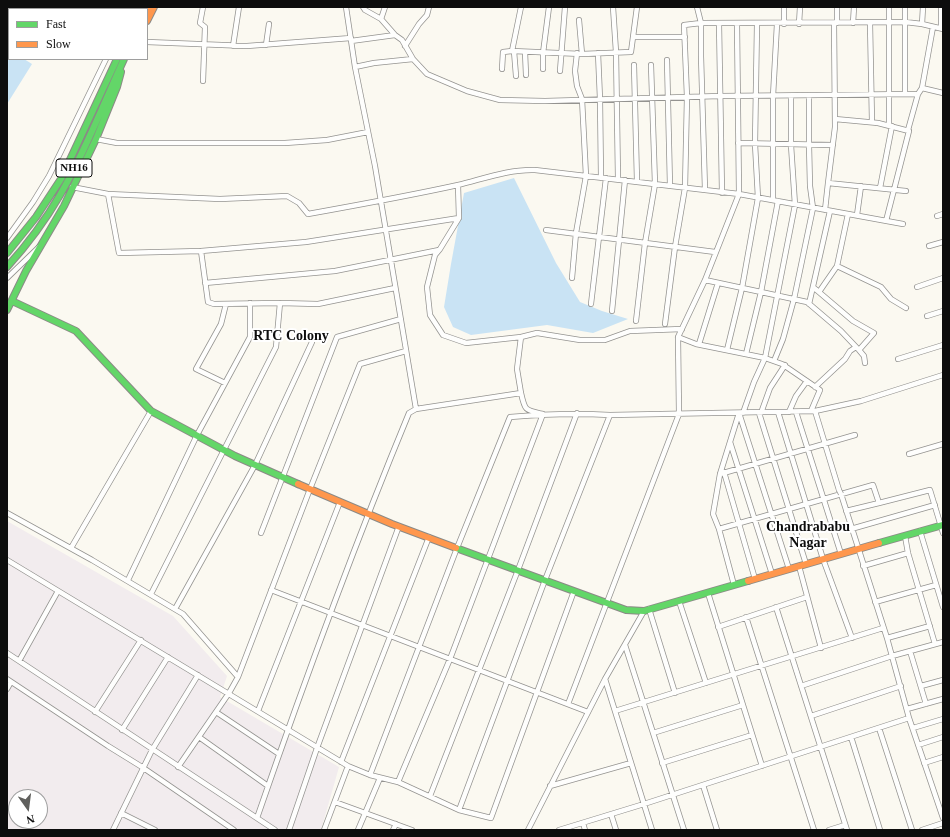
<!DOCTYPE html>
<html>
<head>
<meta charset="utf-8">
<style>
  body { margin:0 }
  #map { position:relative; width:950px; height:837px; overflow:hidden; background:#fbf9f1; font-family:Georgia,serif }
  canvas { display:block }
  .frame { position:absolute; inset:0; border:8px solid #0d0d0d; pointer-events:none }
  .legend { position:absolute; left:8px; top:8px; width:140px; height:52px; box-sizing:border-box; background:#fff; border:1px solid #9e9e9e; margin:0; padding:5px 7px; list-style:none; font-size:12px; color:#0d0d0d }
  .legend li { display:flex; align-items:center; gap:8px; height:20px }
  .legend b { width:20px; border:1px solid #9e9e9e }
  .north { position:absolute; left:8px; top:789px; width:40px; height:40px; box-sizing:border-box; background:#fff; border:1px solid #9e9e9e; border-radius:50%; rotate:166deg; font-size:11px; font-weight:700; line-height:16px; text-align:center; color:#0d0d0d }
  .north::after { content:''; display:block; margin:auto; width:14px; height:18px; background:#60605d; clip-path:polygon(50% 0,100% 100%,50% 72%,0 100%) }
</style>
</head>
<body>
<div id="map">
<canvas width="950" height="837"></canvas>
<div class="frame"></div>
<ul class="legend">
<li><b style="height:5px;background:#63d668"></b>Fast</li>
<li><b style="height:5px;background:#ff974d"></b>Slow</li>
</ul>
<div class="north">N</div>
</div>
<script>
const ctx = document.querySelector('canvas').getContext('2d');
ctx.lineJoin = 'round';
function paint(path, color) { ctx.fillStyle = color; ctx.fill(path, 'evenodd'); }
function stroke(path, color, width, dash) { ctx.strokeStyle = color; ctx.lineWidth = width; ctx.lineCap = dash ? 'butt' : 'round'; ctx.setLineDash(dash || []); ctx.stroke(path); }
function drawText(font, color, halo, rows, align = 'center') {
  ctx.font = font + ' Georgia,serif'; ctx.lineWidth = 4; ctx.setLineDash([]); ctx.textBaseline = 'middle'; ctx.strokeStyle = halo; ctx.fillStyle = color; for (const [text, x, y, turn = 0] of rows) {
    ctx.save(); ctx.translate(x, y); ctx.rotate((+turn || 0) * Math.PI / 180); ctx.textAlign = isNaN(turn) ? turn : align; if (halo) ctx.strokeText(text, 0, 0); ctx.fillText(text, 0, 0); ctx.restore();
  }
}
paint(new Path2D(`
  M 7,521 L 173,616 L 227,676 L 220,697 L 339,767 L 321,830 L 7,830 ZM 16,797 L 40,797 L 40,821 L 16,821 Z`), '#f2ecee');
paint(new Path2D(`
  M 7,7 L 14,7 L 14,9 L 9,9 L 9,59 L 24,59 L 32,64 L 7,104 Z
  M 514,178 L 556,263 L 580,302 L 602,311 L 628,319 L 593,333 L 547,325 L 471,335 L 453,327 L 444,307 L 451,264 L 464,193 Z`), '#c9e3f4');
const street = new Path2D(`
  M 203,7 L 200,23 L 205,27 L 203,81
  M 346,7 L 355,67 L 375,166 L 416,409
  M 363,7 L 365,10 L 381,19 L 385,7
  M 613,7 L 616,52 L 618,179
  M 697,7 L 701,23 L 905,22 L 922,24 L 943,29
  M 784,7 L 784,24
  M 905,7 L 905,94
  M 130,9 L 131,7
  M 381,19 L 395,35 L 402,40 L 413,59 L 427,74 L 467,91 L 500,100 L 545,101 L 721,96 L 918,94 L 922,88 L 933,27
  M 579,20 L 582,54
  M 719,23 L 722,193
  M 834,23 L 835,127 L 828,183 L 906,191
  M 837,23 L 837,7
  M 853,23 L 854,7
  M 870,23 L 872,122
  M 737,24 L 739,194 L 705,280 L 678,337 L 696,344 L 765,358 L 782,364 L 820,390 L 811,411
  M 799,24 L 800,7
  M 922,24 L 923,7
  M 941,28 L 941,7
  M 633,37 L 637,7
  M 351,41 L 395,35
  M 147,42 L 247,46 L 351,38
  M 266,45 L 269,24
  M 233,46 L 239,7
  M 405,46 L 419,24 L 427,15 L 429,7
  M 512,51 L 521,7
  M 514,51 L 516,76
  M 525,52 L 526,75
  M 598,53 L 600,99 L 601,178
  M 667,60 L 670,186
  M 634,65 L 637,181
  M 355,67 L 374,63 L 413,59
  M 502,69 L 503,52 L 512,51 L 582,54 L 631,52 L 633,37 L 685,37
  M 543,69 L 543,53 L 549,7
  M 560,71 L 565,7
  M 922,88 L 943,93
  M 835,119 L 878,123 L 909,131 L 886,221
  M 889,125 L 889,7
  M 908,130 L 918,94
  M 96,139 L 117,143 L 285,143 L 327,140 L 368,132
  M 738,143 L 833,145
  M 458,185 L 459,218 L 440,249 L 435,255 L 427,287 L 430,315 L 443,335 L 466,343 L 521,337 L 517,369 L 521,393
  M 72,187 L 108,194 L 220,199 L 287,196 L 299,203 L 308,214 C 358,205 408,196 458,185 C 483,179 509,169 535,170 L 739,194 L 903,224
  M 880,188 L 892,126
  M 108,194 L 119,253 L 201,251 L 306,242 L 459,218
  M 773,200 L 773,96 L 777,24
  M 825,210 L 828,183
  M 857,215 L 861,186
  M 937,216 L 943,214
  M 546,230 L 715,252
  M 7,238 L 33,202 L 49,176 L 106,59
  M 929,246 L 943,242
  M 201,251 L 208,302 L 214,304 L 280,303 L 318,304 L 395,288
  M 837,266 L 848,214
  M 7,278 L 39,247
  M 572,278 L 576,233 L 586,176 L 582,99 L 577,86 L 575,71 L 577,53
  M 705,280 L 761,292 L 778,201
  M 205,283 L 335,271 L 439,250
  M 813,287 L 853,321 L 874,333 L 859,350
  M 917,287 L 943,278
  M 819,292 L 837,266 L 881,287 L 891,299 L 906,308
  M 591,304 L 606,178
  M 809,304 L 830,211
  M 612,311 L 625,180
  M 927,316 L 943,311
  M 636,321 L 645,243 L 655,184 L 651,65
  M 665,324 L 675,247 L 685,188 L 687,97 L 684,25 L 701,23 L 701,56 L 705,190
  M 521,337 L 537,333 L 580,340 L 605,340 L 630,331 L 682,329
  M 699,344 L 718,283
  M 727,350 L 742,288 L 758,198 L 755,144 L 757,24
  M 746,354 L 761,292 L 807,302 L 841,331 L 859,350 L 864,356 L 865,363
  M 898,359 L 943,345
  M 774,361 L 783,339 L 794,299 L 813,208 L 810,186 L 809,145 L 809,95
  M 225,383 L 196,369 L 221,324 L 226,304
  M 815,387 L 845,359 L 850,351 L 856,347
  M 815,411 L 861,401 L 943,375
  M 778,412 L 823,559 L 852,638
  M 789,412 L 796,396 L 807,381
  M 796,412 L 841,554
  M 739,413 L 789,569
  M 743,413 L 754,382 L 765,358 L 795,205 L 791,145 L 791,96
  M 759,413 L 806,564
  M 761,413 L 770,388 L 785,365
  M 730,442 L 772,574
  M 909,454 L 943,444
  M 724,472 L 755,579
  M 720,474 L 855,435
  M 841,494 L 887,638 L 909,718 L 943,818
  M 846,511 L 879,503
  M 7,513 L 92,560 L 183,614 L 238,677 L 229,693 L 178,767
  M 719,529 L 873,485 L 879,503 L 930,490 L 943,533
  M 851,529 L 935,505
  M 920,531 L 943,607
  M 261,533 L 337,337 L 401,319
  M 905,536 L 908,553 L 935,644
  M 71,548 L 151,411
  M 7,560 L 348,766 L 324,830
  M 799,566 L 821,648
  M 863,566 L 908,553
  M 128,580 L 197,435 L 250,337 L 250,303
  M 734,585 L 719,529 L 713,514 L 720,474 L 739,413
  M 271,590 L 588,712
  M 708,593 L 762,766
  M 151,594 L 276,347 L 280,303
  M 679,601 L 706,683
  M 875,602 L 936,585
  M 776,607 L 847,830
  M 175,609 L 255,465 L 312,342
  M 649,609 L 675,693
  M 746,617 L 814,830
  M 718,627 L 807,597
  M 887,638 L 930,626
  M 625,645 L 684,830
  M 910,651 L 926,704
  M 7,653 L 275,830
  M 19,661 L 58,591
  M 238,677 L 310,489 L 360,364 L 406,351
  M 7,679 L 108,746 L 142,767 L 234,830
  M 605,679 L 652,830
  M 801,686 L 892,656 L 943,642
  M 921,686 L 943,680
  M 7,689 L 11,682
  M 568,704 L 679,414 L 678,337
  M 907,709 L 943,699
  M 258,711 L 340,502
  M 615,711 L 883,628
  M 95,712 L 141,640
  M 216,712 L 279,754
  M 811,716 L 901,686
  M 879,728 L 912,830
  M 913,728 L 943,719
  M 122,730 L 168,657
  M 653,733 L 743,705
  M 199,737 L 268,786
  M 851,737 L 880,830
  M 918,745 L 943,737
  M 341,762 L 429,537
  M 662,763 L 752,735
  M 924,763 L 943,757
  M 348,766 L 370,775 L 457,548 L 510,417 C 545,414 574,413 610,415 L 815,411 L 839,490
  M 370,775 L 398,782 L 459,810 L 491,818 L 574,591
  M 703,785 L 717,830
  M 550,786 L 631,763
  M 430,796 L 518,570 L 577,413
  M 335,802 L 412,830
  M 459,810 L 545,580 L 610,415
  M 121,813 L 155,830
  M 611,814 L 616,830
  M 257,818 C 304,682 354,546 409,413 L 416,409 L 521,393 C 525,411 525,410 543,414 L 450,659 L 398,782
  M 583,823 L 585,830
  M 113,830 L 152,750 L 198,675
  M 289,830 L 317,748 L 399,526
  M 358,830 L 380,778
  M 393,830 L 396,824
  M 528,830 L 605,679 L 644,611
  M 559,830 L 644,804 L 909,718
  M 829,830 L 845,825
  M 922,830 L 943,823`);
const fast = new Path2D(`
  M 140,9 L 141,7
  M 7,253 L 36,217 L 61,179 L 117,59
  M 7,267 C 27,245 45,221 60,195 C 85,152 103,105 124,59
  M 12,301 L 76,331 L 151,411 L 235,456 L 298,484
  M 7,310 L 26,271 L 64,206 L 96,139 L 117,87 L 121,72
  M 879,543 L 943,525
  M 456,548 L 626,610 L 644,611 L 748,581`);
const slow = new Path2D(`
  M 147,11 L 149,7
  M 147,21 L 154,7
  M 298,484 L 392,524 L 456,548
  M 748,581 L 879,543`);
stroke(street, '#949390', 6);
stroke(fast, '#8b8a86', 8);
stroke(slow, '#8b8a86', 8);
stroke(street, '#fefefd', 4.5);
stroke(fast, '#63d668', 6);
stroke(slow, '#ff974d', 6);
const streetBridge = new Path2D(`
  M 839,490 L 841,494`);
stroke(streetBridge, '#949390', 6, []);
stroke(streetBridge, '#fefefd', 4.5);
for (const [x, y, w] of [
  [74,168,36]
]) { const box = new Path2D(); box.roundRect(x - w / 2, y - 9, w, 18, 3); ctx.fillStyle = '#fff'; ctx.fill(box); stroke(box, '#0d0d0d', 1); }
drawText('bold 11px', '#0d0d0d', null, [
  ["NH16",74,168]
]);
drawText('bold 14px', '#0d0d0d', '#fff', [
  ["RTC Colony",291,336],
  ["Chandrababu",808,527],
  ["Nagar",808,543]
]);
</script>
</body>
</html>
